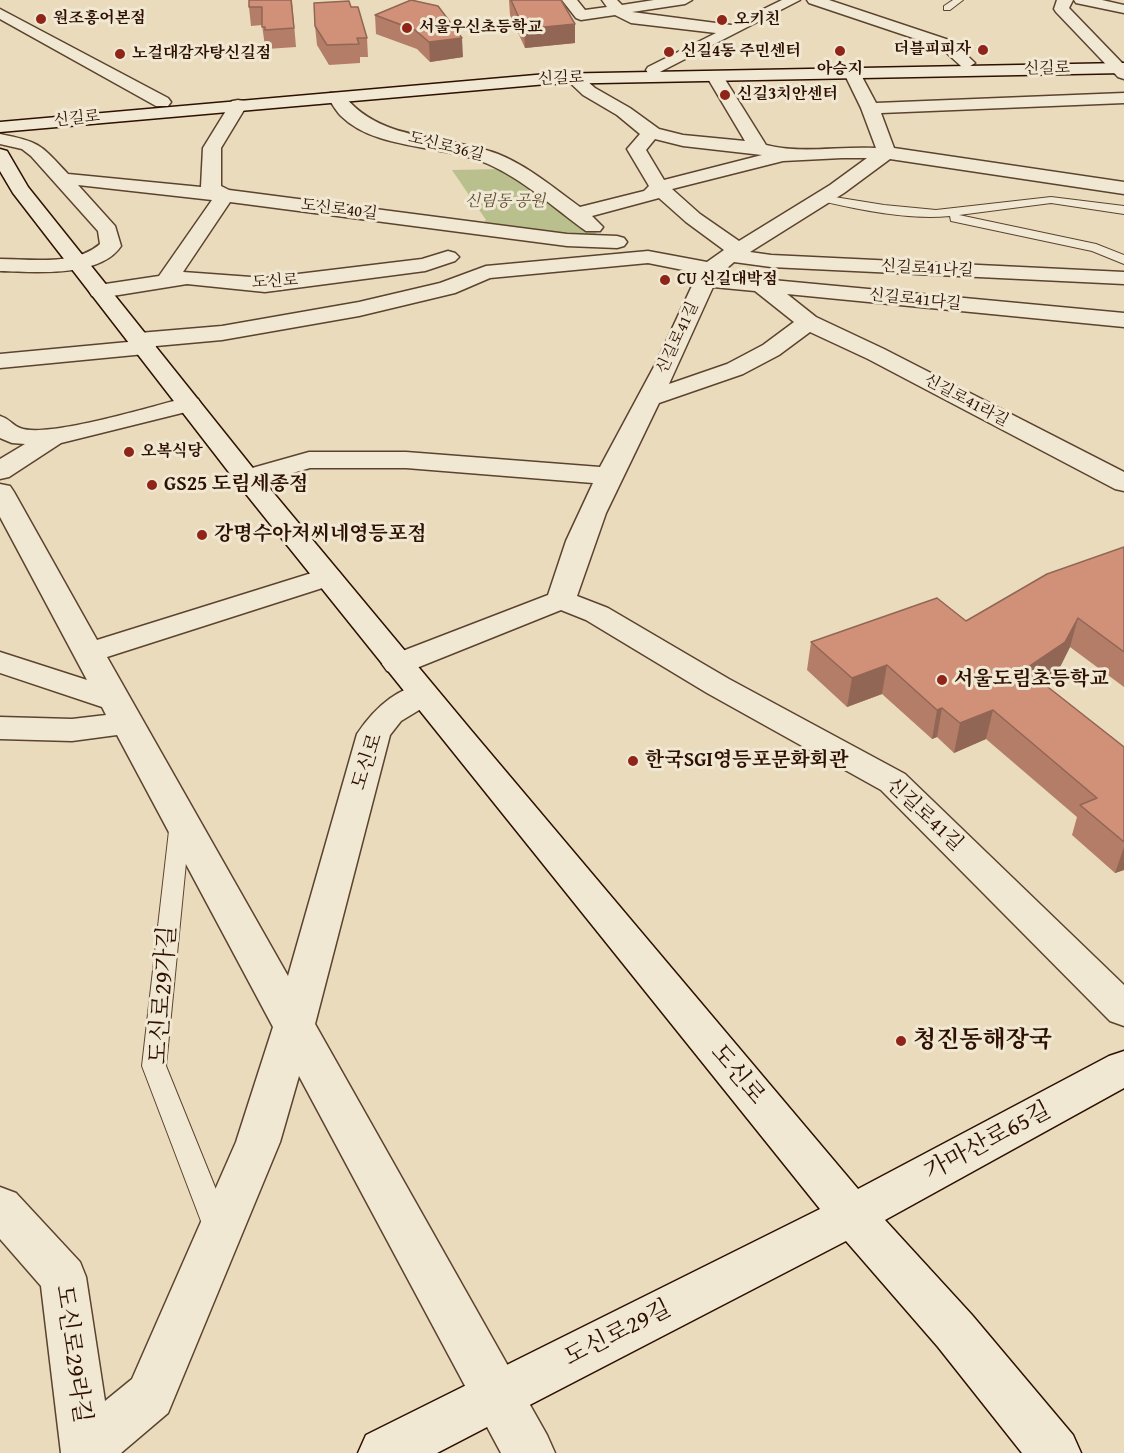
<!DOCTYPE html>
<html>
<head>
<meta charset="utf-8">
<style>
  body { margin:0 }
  canvas { display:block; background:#e9dbbb }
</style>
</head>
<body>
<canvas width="1124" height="1453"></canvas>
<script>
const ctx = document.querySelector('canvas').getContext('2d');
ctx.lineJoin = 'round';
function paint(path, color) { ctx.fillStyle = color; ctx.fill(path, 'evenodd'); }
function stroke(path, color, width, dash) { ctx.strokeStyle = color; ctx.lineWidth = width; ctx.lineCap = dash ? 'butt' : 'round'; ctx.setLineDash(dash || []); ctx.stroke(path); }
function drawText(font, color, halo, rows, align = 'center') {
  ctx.font = font + ' "Gentium Book Plus","Noto Serif KR",serif'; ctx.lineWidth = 6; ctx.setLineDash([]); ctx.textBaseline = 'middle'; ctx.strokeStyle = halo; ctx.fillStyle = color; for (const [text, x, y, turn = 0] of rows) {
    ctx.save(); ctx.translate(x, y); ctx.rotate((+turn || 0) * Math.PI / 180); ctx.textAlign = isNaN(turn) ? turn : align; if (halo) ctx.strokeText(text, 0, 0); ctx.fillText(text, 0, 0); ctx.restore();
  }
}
paint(new Path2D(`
  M 502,169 L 605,239 L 480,226 L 486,220 L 452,170 Z`), '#b9c08e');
const lane = new Path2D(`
  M 953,0 L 963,0 L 950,10 L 944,10 L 944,6 Z
  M 822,195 L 884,205 L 936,210 L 1051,197 L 1124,206 L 1124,214 L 1051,203 L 959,215 L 1096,244 L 1124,255 L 1124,264 L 1092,251 L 951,221 L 950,216 C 908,220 859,210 818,200 L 818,196 Z
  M 180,815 L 187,817 L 190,822 L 166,1066 L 232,1229 L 228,1238 L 218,1241 L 208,1238 L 204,1229 L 142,1066 L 170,822 L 173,817 Z`);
const street = new Path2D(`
  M 562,0 L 577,0 L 585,10 L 607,7 L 602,0 L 617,0 L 622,5 L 654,0 L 692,0 L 685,4 L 632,12 L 731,25 L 782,0 L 800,0 L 654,75 L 648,73 L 646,70 L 648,67 L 716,33 L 631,23 L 615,15 L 581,20 L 576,18 Z
  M 807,0 L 829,0 L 952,41 L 975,63 L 967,68 L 961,66 L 940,47 L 809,3 Z
  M 1057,0 L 1073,0 L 1069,8 L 1124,65 L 1124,79 L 1118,77 L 1056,12 L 1054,9 Z
  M 1074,0 L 1102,0 L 1124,5 L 1124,13 L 1076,3 Z
  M 0,9 L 168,98 L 171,102 L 168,106 L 156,106 L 0,19 Z
  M 852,68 L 860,73 L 876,103 L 1124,93 L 1124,103 L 881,113 L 894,148 L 1124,182 L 1124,194 L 890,159 L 844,193 L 750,252 L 771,255 L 1124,272 L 1124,284 L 771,267 L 734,262 L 719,275 L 1124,313 L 1124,327 L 787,294 L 816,317 L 884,349 L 1124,472 L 1124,491 L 1115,489 L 868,359 L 810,332 L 779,355 L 743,374 L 659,403 L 606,513 L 577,596 L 608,608 L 729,679 L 905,774 L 1124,985 L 1124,1026 L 1110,1021 L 881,790 L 707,693 L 586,620 L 561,610 L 409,671 L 398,674 L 387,671 L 382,664 L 387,657 L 548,595 L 566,541 L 593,483 L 406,468 L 310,468 L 247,486 L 238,484 L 234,478 L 238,472 L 309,452 L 406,452 L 600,467 L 657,361 L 698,273 L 648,263 L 490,278 L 455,293 L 359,316 L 222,340 L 156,346 L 153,352 L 145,354 L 0,368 L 0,354 L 128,342 L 131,335 L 139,333 L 222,326 L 359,302 L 440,283 L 486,266 L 648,251 L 707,262 L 724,250 L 686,222 L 659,198 L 592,216 L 603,227 L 600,231 L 586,231 C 554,208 524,180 488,164 C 444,144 376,151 341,116 C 336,111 332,103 327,97 L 330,93 L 342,93 C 379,143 445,134 498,154 C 528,166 554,188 580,207 L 644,191 L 649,186 L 627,149 L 640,134 L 617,115 L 583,95 L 565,78 L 567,74 L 579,74 L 595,88 L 630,108 L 659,129 L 683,135 L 745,141 L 707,77 L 715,72 L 721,73 L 766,145 C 800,154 840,146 876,148 L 861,108 L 844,73 ZM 655,139 L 683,146 L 762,155 L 664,180 L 646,150 ZM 842,158 L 867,158 L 830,185 L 739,241 L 700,214 L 672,189 L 783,161 ZM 713,287 L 755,291 L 794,322 L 763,345 L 727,364 L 669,384 Z
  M 238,100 L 244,101 L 247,105 L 221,148 L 221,186 L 229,190 L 567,234 L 617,236 L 624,238 L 627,242 L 624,246 L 617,248 L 567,246 L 230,202 L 183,272 L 265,278 L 422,259 L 448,251 L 455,253 L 459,257 L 455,261 L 425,271 L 265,292 L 187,284 L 100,298 L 92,296 L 89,291 L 92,286 L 159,276 L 212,200 L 78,185 L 115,226 L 121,246 C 100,278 34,272 0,271 L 0,259 C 31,259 75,266 100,244 L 98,231 L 31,156 L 22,149 L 0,144 L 0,134 C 40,142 40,144 68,174 L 201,187 L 203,148 L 232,101 Z
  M 189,397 L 198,399 L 201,404 L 198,409 L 61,443 L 9,477 L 0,479 L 0,459 L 25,444 L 12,443 L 0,438 L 0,416 C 10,419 12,425 20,428 C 47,439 156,405 189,397 Z
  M 0,484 L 10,486 L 14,492 L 97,640 L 318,571 L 328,568 L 338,571 L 343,577 L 338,583 L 107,657 L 288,976 L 357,734 C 373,710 403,679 434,687 L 439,694 L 434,701 L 401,721 L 390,735 L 315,1024 L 547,1435 L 555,1453 L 501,1453 L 299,1076 L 280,1142 L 168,1413 L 121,1453 L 61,1453 L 41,1286 L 0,1239 L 0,1187 L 16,1193 L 80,1262 L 86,1277 L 105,1401 L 132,1379 L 236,1142 L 273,1027 L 117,735 L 72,741 L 0,739 L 0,717 L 72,719 L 106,715 L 102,707 L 0,673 L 0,652 L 87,680 L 0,517 Z`);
const secondary = new Path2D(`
  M 1124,63 L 1124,73 L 547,84 L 0,132 L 0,122 L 547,74 Z
  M 0,149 L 7,151 L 28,187 L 256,472 L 470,729 L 858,1189 L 1109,1056 L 1124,1051 L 1124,1088 L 885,1220 L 972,1315 L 1073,1435 L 1081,1453 L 1022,1453 L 938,1347 L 846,1241 L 437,1453 L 358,1453 L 366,1435 L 820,1209 L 238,484 L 13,193 L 0,171 Z`);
stroke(lane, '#5c432f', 2);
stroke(street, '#5c432f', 3);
stroke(secondary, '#2d1000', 3);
paint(lane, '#f1e8d3');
paint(street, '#f1e8d3');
paint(secondary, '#f1e8d3');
paint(new Path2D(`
  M 292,0 L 296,47 L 267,49 L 267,46 L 265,46 L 262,25 L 251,26 L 249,7 Z
  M 410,0 L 463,57 L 430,62 L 417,49 L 376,34 L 375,15 Z
  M 509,0 L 561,0 L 575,43 L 525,48 L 510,15 Z
  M 351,7 L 367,38 L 368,57 L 360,57 L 360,63 L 329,65 L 317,45 L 315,26 Z
  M 1124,547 L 1124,687 L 1070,647 L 1058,671 L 1042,682 L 1124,747 L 1124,870 L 1115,873 L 1072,835 L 1077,817 L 986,739 L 954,753 L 937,737 L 932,739 L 882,694 L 847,707 L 807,670 L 811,642 L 966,621 Z`), '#b47d68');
paint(new Path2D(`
  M 575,24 L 575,43 L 525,48 L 524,29 Z
  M 462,38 L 463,57 L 430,62 L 429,42 Z
  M 1078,618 L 1070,647 L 1058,671 L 1018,698 L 1025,669 Z
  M 887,665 L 882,694 L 847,707 L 852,678 Z
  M 942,708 L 937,737 L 932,739 L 937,710 Z
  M 993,710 L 986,739 L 954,753 L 960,723 Z
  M 1124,847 L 1124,870 L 1115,873 Z`), '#926655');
const building = new Path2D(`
  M 249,0 L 291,0 L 294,28 L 265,30 L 265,27 L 262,27 L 262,7 L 249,7 Z
  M 411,0 L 438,6 L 462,38 L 429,42 L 415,30 L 375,15 Z
  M 511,0 L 561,0 L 575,24 L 524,29 Z
  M 349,1 L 351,7 L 358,7 L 367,38 L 357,38 L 359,44 L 327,45 L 315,26 L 314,3 Z
  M 1124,547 L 1124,652 L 1078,618 L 1065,642 L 1025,669 L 1124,747 L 1124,842 L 1080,805 L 1097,798 L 993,710 L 960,723 L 942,708 L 937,710 L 887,665 L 852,678 L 811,642 L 937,598 L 966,621 L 1047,574 Z`);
paint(building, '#d19179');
stroke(building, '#926655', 1.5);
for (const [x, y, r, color] of [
  [41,19,6,"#8f2418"],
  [722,20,6,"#8f2418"],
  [407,28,6,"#8f2418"],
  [983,50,6,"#8f2418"],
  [840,51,6,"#8f2418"],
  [669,52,6,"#8f2418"],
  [120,54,6,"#8f2418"],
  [725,95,6,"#8f2418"],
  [665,280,6,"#8f2418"],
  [129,452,6,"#8f2418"],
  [152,485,6,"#8f2418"],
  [202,535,6,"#8f2418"],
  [942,680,6,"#8f2418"],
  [633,761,6,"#8f2418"],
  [901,1041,6,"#8f2418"]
]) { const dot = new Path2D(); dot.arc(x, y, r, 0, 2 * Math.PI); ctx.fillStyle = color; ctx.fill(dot); stroke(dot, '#f1e8d3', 2); }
drawText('bold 16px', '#2d1000', '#f1e8d3', [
  ["원조홍어본점",53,19],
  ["오키친",734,20],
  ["서울우신초등학교",419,28],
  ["더블피피자",971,50,"right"],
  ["신길4동 주민센터",681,52],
  ["노걸대감자탕신길점",132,54],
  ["아승지",840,70,"center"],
  ["신길3치안센터",737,95],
  ["CU 신길대박점",677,280],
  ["오복식당",141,452]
], 'left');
drawText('16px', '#2d1000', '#f1e8d3', [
  ["신길로",1047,69,-1],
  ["신길로",561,79,-2],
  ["신길로",77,119,-6],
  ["도신로36길",446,147,14],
  ["도신로40길",339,210,7],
  ["신길로41나길",927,269,3],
  ["도신로",275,282,-3],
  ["신길로41다길",915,300,6],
  ["신길로41길",678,338,-65],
  ["신길로41라길",966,401,28]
]);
drawText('italic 16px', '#5e4e32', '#f1e8d3', [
  ["신림동 공원",505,202]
]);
drawText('bold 20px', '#2d1000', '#f1e8d3', [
  ["GS25 도림세종점",164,485],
  ["강명수아저씨네영등포점",214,535],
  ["서울도림초등학교",954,680],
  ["한국SGI영등포문화회관",645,761]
], 'left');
drawText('20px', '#2d1000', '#f1e8d3', [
  ["도신로",368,762,-72],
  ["신길로41길",924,815,43]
]);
drawText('24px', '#2d1000', '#f1e8d3', [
  ["도신로29가길",164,995,-86],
  ["도신로",737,1075,50],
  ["가마산로65길",988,1142,-28],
  ["도신로29길",618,1334,-27],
  ["도신로29라길",72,1354,82]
]);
drawText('bold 24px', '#2d1000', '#f1e8d3', [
  ["청진동해장국",913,1041]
], 'left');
</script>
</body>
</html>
